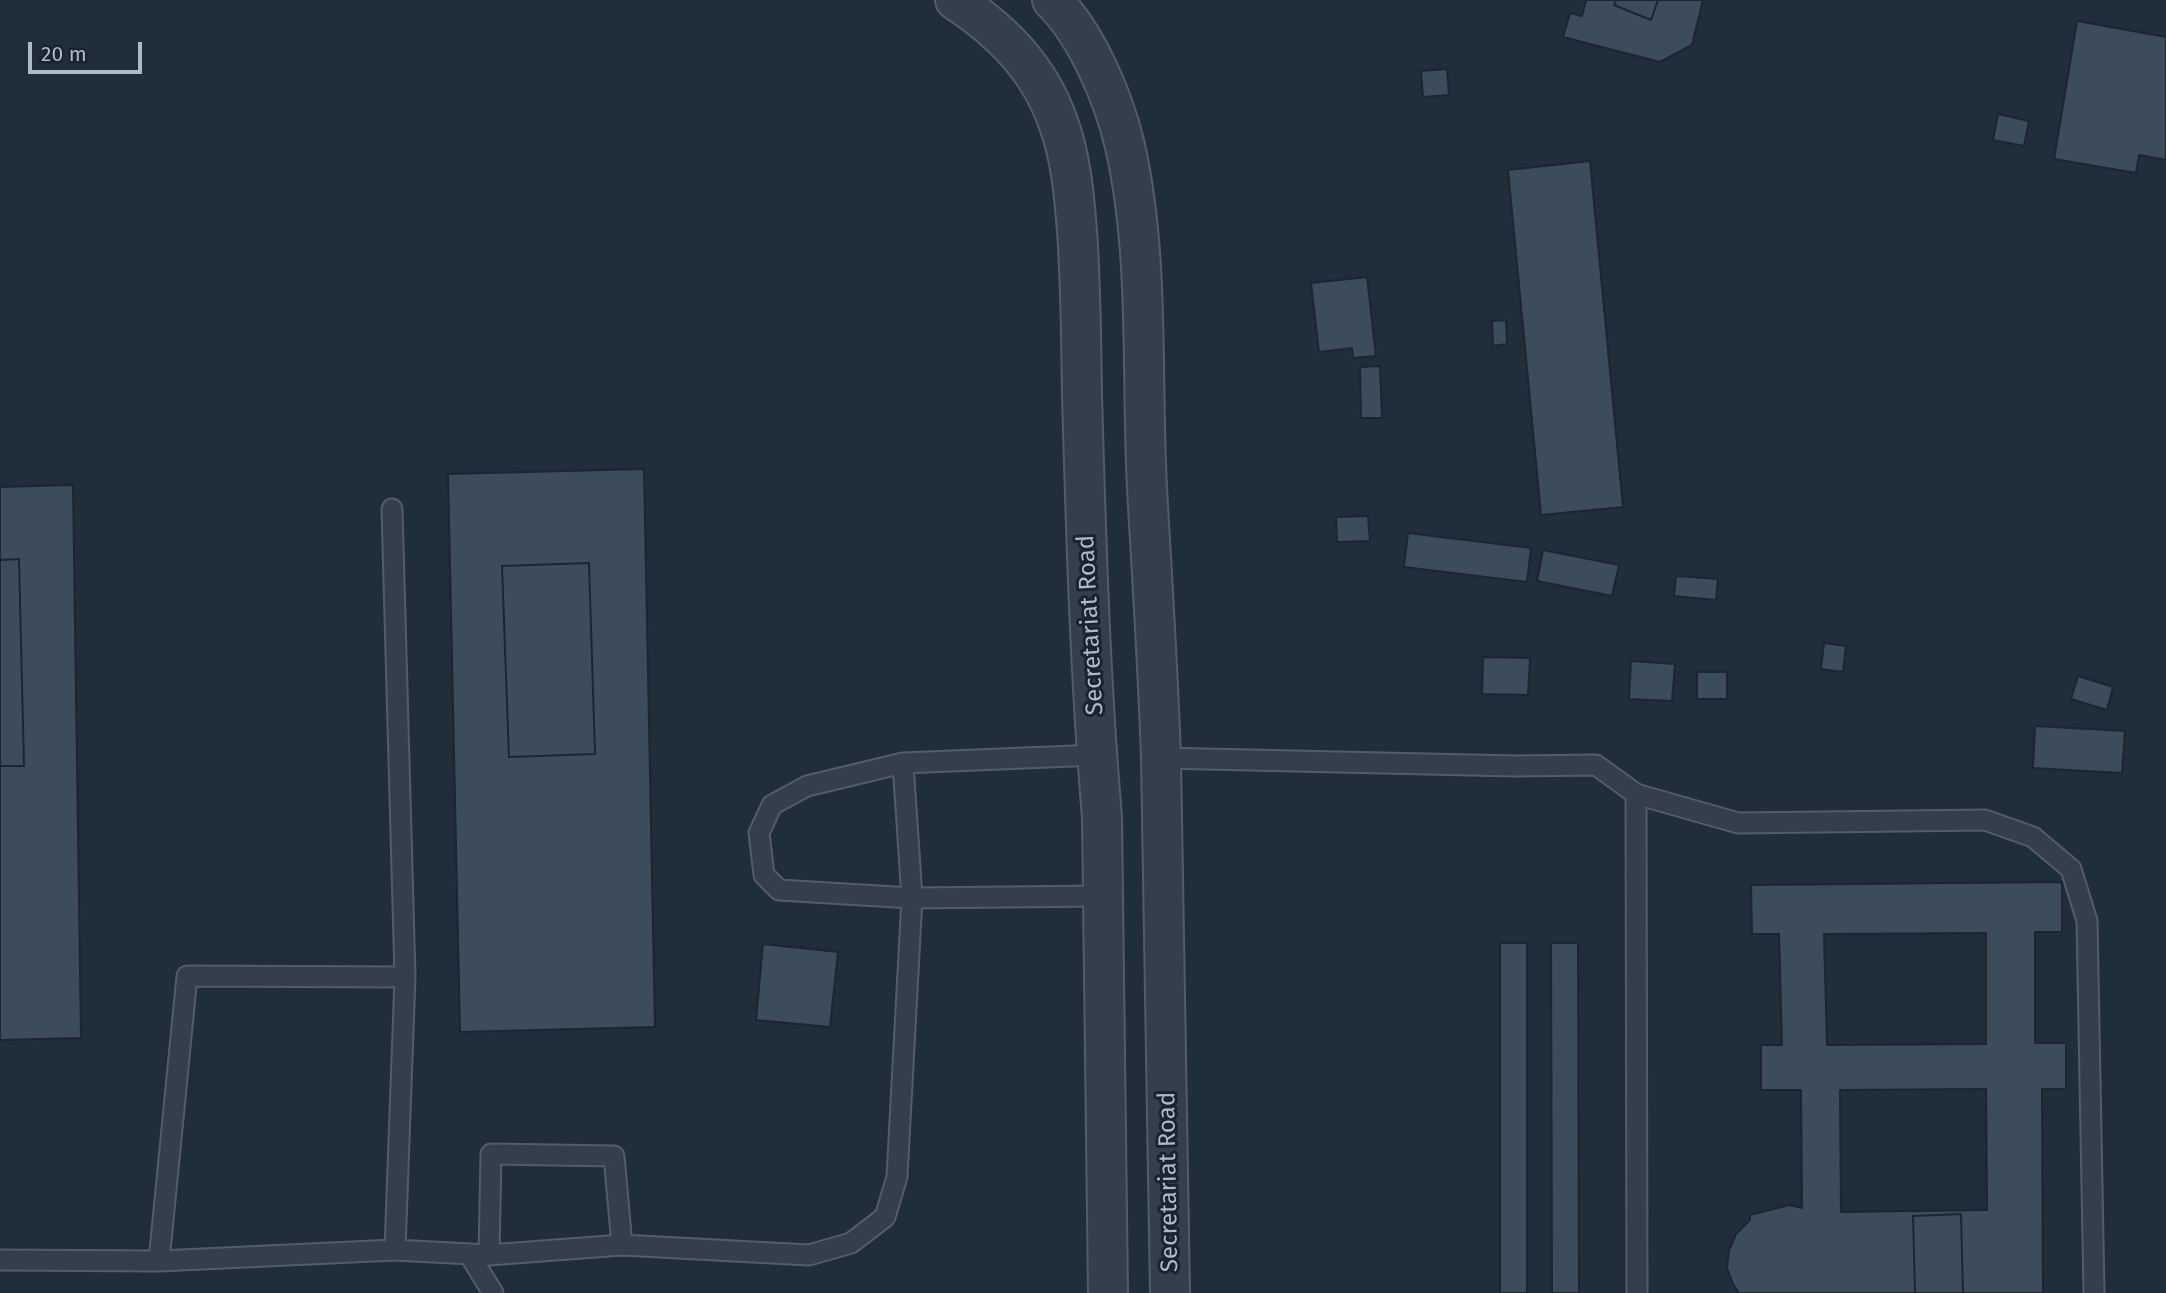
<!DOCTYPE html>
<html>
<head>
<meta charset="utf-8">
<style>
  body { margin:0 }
  #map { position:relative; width:2166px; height:1293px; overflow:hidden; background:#202d3b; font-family:"Fira Sans",sans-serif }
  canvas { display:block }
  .scale { position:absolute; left:28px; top:42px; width:114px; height:32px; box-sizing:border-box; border:4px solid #afbac7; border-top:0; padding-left:9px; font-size:21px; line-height:24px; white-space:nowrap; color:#afbac7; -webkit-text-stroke:5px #192430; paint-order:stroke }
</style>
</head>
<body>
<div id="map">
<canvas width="2166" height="1293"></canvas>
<div class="scale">20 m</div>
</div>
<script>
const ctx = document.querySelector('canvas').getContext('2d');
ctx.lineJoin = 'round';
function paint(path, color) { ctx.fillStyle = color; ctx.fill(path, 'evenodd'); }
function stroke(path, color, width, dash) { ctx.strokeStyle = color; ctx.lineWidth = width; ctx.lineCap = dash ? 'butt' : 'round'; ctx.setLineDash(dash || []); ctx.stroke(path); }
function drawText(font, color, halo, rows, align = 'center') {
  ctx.font = font + ' "Fira Sans",sans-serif'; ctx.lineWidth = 6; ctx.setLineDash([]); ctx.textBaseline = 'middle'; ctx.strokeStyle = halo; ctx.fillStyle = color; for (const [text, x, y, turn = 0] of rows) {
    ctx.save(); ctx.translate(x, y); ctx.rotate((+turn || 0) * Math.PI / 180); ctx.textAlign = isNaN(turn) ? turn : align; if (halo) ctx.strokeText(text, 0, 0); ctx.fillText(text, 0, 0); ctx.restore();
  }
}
const building = new Path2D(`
  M 1586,0 L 1616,0 L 1614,5 L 1651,20 L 1658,0 L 1703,0 L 1692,45 L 1660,62 L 1563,37 L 1570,13 L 1582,16 Z
  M 1616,0 L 1658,0 L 1651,20 L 1614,5 Z
  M 2077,21 L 2166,37 L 2166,160 L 2139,155 L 2136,173 L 2054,159 Z
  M 1447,69 L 1449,95 L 1423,97 L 1421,71 Z
  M 1998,114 L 2029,121 L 2024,146 L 1993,140 Z
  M 1590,161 L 1623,507 L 1541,515 L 1508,170 Z
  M 1367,277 L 1376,356 L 1353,358 L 1352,348 L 1319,352 L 1311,283 Z
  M 1506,320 L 1507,344 L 1493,346 L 1492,321 Z
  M 1380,366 L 1382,418 L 1361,418 L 1360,367 Z
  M 644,469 L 655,1027 L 460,1032 L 448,474 ZM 589,563 L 595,754 L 509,757 L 502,566 Z
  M 73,485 L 81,1038 L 0,1040 L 0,766 L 24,766 L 19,559 L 0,560 L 0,487 Z
  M 1368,516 L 1370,541 L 1337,542 L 1336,517 Z
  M 1408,533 L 1531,548 L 1527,582 L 1404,567 Z
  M 1543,550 L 1619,565 L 1612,596 L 1537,581 Z
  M 19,559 L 24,766 L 0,766 L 0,560 Z
  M 589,563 L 595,754 L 509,757 L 502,566 Z
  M 1676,576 L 1718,579 L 1716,600 L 1674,596 Z
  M 1824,643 L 1846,646 L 1843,672 L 1821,669 Z
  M 1483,657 L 1530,658 L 1528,695 L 1482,694 Z
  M 1631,661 L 1675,664 L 1672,701 L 1629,699 Z
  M 1697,672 L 1727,672 L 1727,699 L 1697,699 Z
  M 2078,676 L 2113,687 L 2107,710 L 2071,699 Z
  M 2035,726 L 2125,731 L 2122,773 L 2033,768 Z
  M 2062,882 L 2062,932 L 2035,932 L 2035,1043 L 2066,1043 L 2066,1089 L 2042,1089 L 2043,1293 L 1963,1293 L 1961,1214 L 1913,1216 L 1915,1293 L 1739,1293 L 1733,1284 L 1727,1268 L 1729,1250 L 1736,1234 L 1750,1220 L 1750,1215 L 1789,1205 L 1802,1208 L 1801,1090 L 1761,1090 L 1761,1045 L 1782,1045 L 1779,934 L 1752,934 L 1751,885 ZM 1986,933 L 1986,1044 L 1827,1045 L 1824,934 ZM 1986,1089 L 1987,1210 L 1841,1212 L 1840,1090 Z
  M 1500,943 L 1527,943 L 1527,1293 L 1500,1293 Z
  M 1551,943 L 1578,943 L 1579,1293 L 1552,1293 Z
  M 763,944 L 838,952 L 830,1027 L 756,1020 Z
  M 1961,1214 L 1963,1293 L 1915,1293 L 1913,1216 Z`);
paint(building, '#3c4c5b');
stroke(building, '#1b2632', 2);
const lane = new Path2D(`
  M 392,509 L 405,977 L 395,1250
  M 1097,755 L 903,763 L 807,786 L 772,805 L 759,833 L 764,875 L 779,890 L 912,898 L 1101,896
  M 1161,758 L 1515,766 L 1596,765 L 1636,794 L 1738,823 L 1985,820 L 2033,837 L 2071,869 L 2087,921 L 2094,1293
  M 1636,794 L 1637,1293
  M 469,1254 L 493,1293
  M 489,1255 L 491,1154 L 614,1156 L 622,1245
  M 0,1260 L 159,1261 L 395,1250 L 489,1255 L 622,1245 L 809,1255 L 851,1243 L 885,1217 L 897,1177 L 912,898 L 903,763
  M 159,1261 L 187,976 L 405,977`);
const street = new Path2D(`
  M 955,0 C 1002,31 1039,68 1058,122 C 1071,157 1074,194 1077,231 C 1081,286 1081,340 1082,395 C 1086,536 1090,677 1102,817 L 1108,1293
  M 1052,0 C 1087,34 1114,99 1125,146 C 1150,257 1141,375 1147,488 C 1152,578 1158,668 1161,758 C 1165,937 1168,1115 1170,1293`);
stroke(lane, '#525d69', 23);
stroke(street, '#525d69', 42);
stroke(lane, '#343f4b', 19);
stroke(street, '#343f4b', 38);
drawText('24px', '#afbac7', '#192430', [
  ["Secretariat Road",1091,625,-93],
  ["Secretariat Road",1169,1182,-91]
]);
</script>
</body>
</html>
